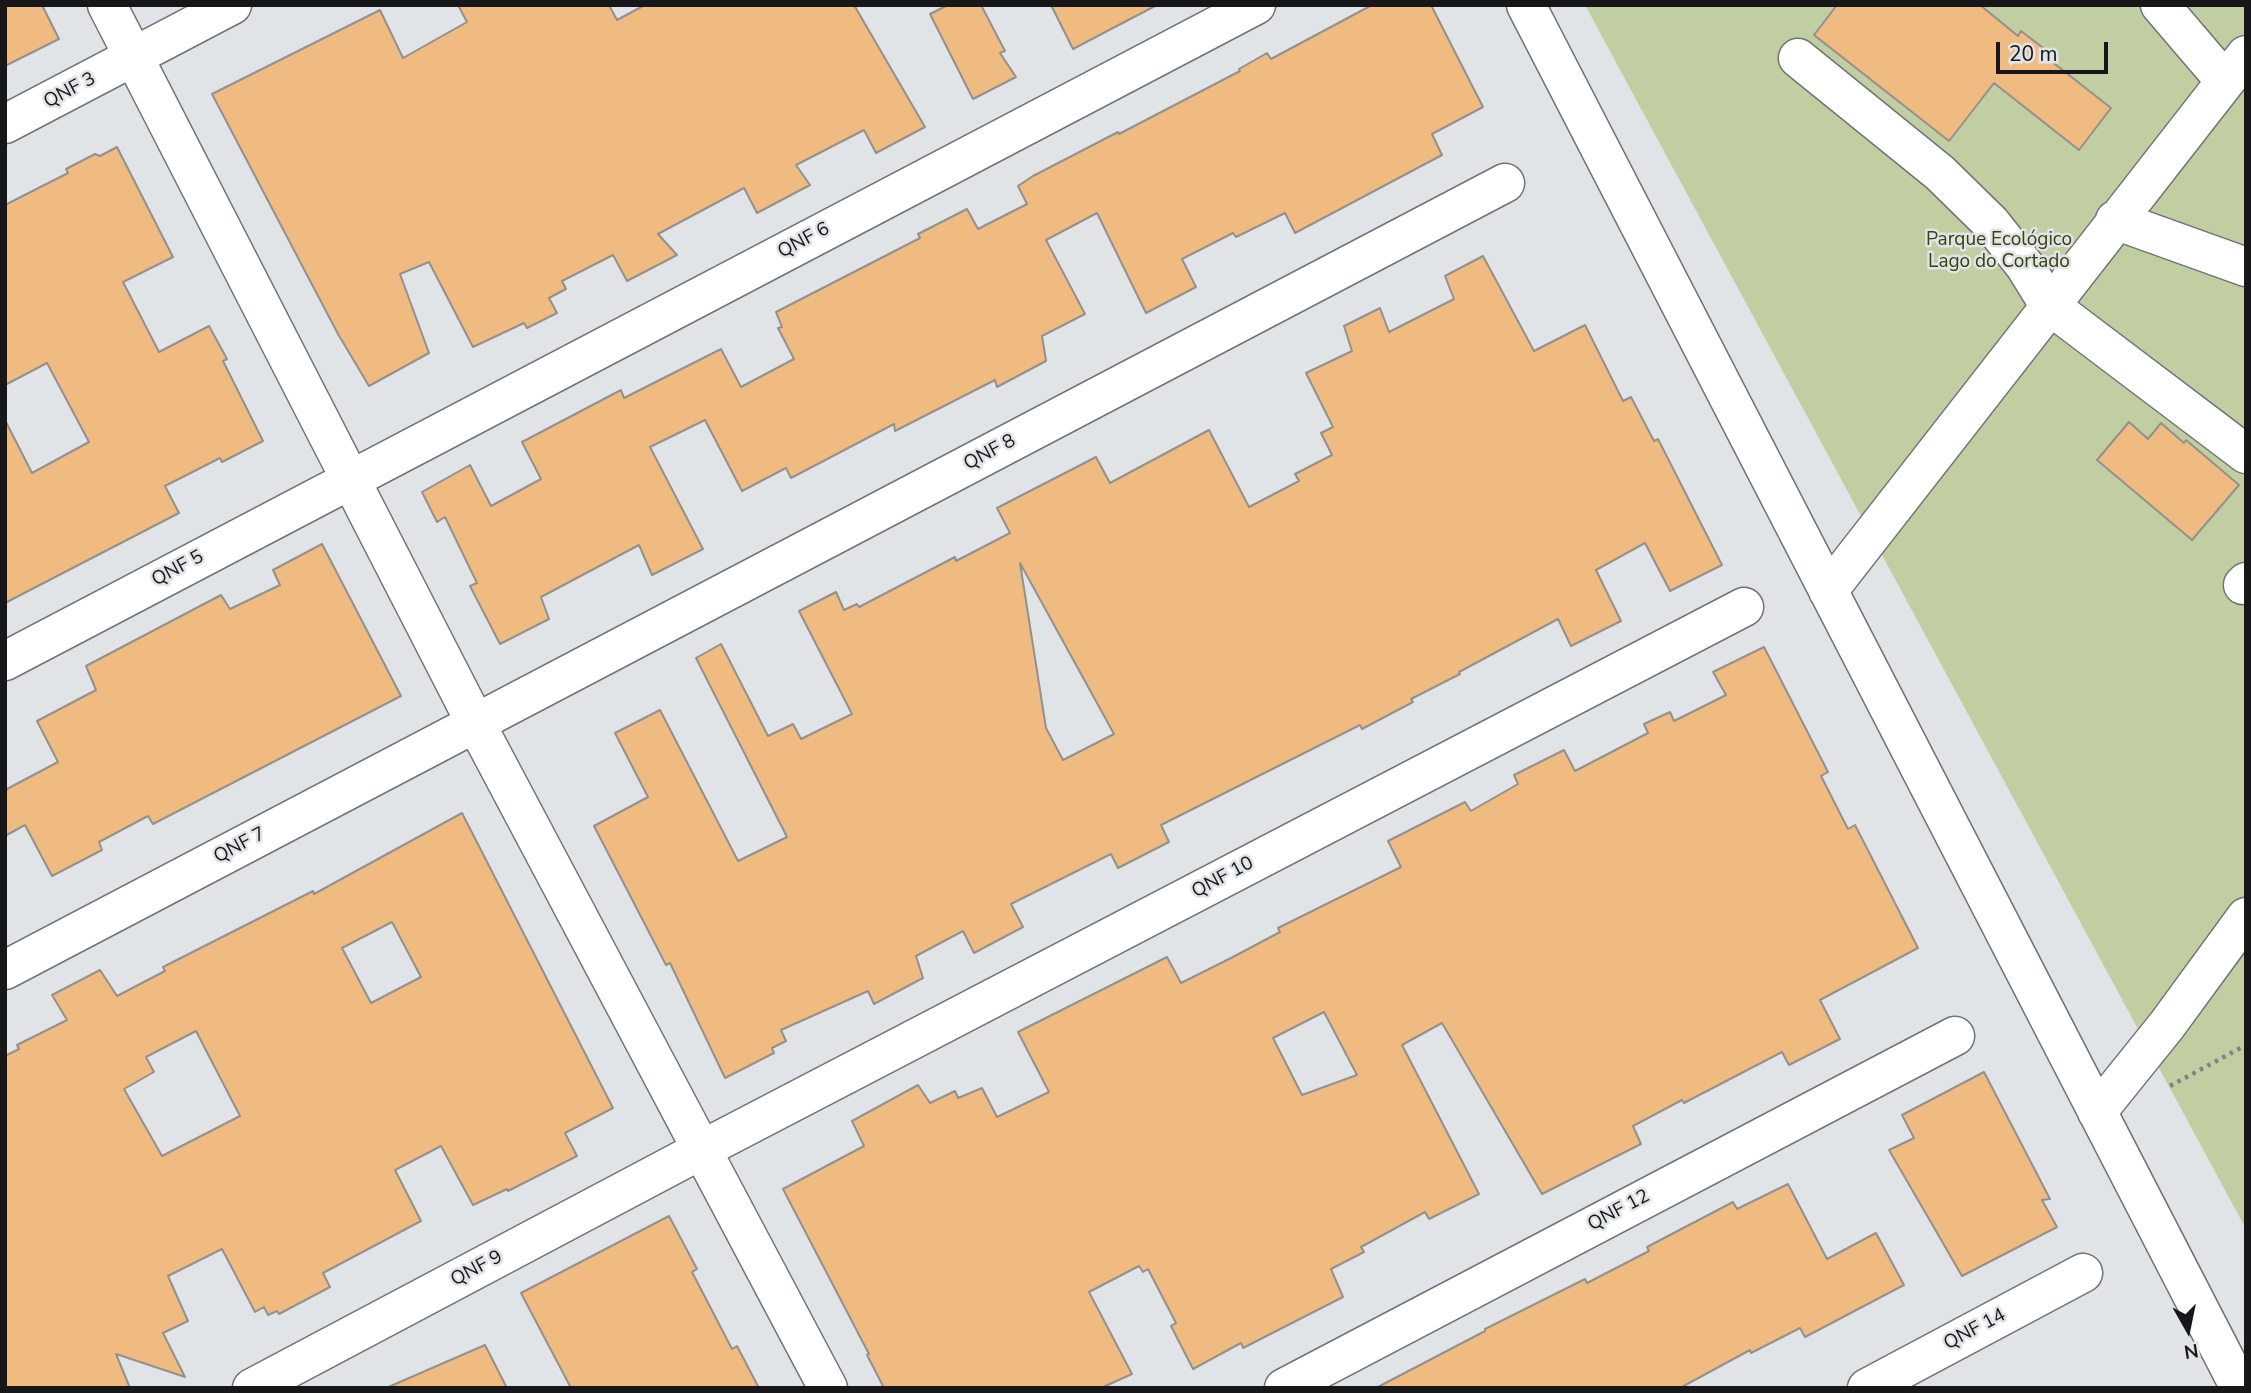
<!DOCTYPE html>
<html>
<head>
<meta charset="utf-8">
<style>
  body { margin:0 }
  #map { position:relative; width:2251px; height:1393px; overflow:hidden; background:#e1e4e7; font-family:"Nunito Sans",sans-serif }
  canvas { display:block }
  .frame { position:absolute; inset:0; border:7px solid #171719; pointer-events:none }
  .north { position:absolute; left:2153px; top:1295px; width:70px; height:70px; -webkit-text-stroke:5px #e1e4e7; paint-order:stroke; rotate:171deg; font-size:19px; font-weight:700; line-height:28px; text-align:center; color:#171719 }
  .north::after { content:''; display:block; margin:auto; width:24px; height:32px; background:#171719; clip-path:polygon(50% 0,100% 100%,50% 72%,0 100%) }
  .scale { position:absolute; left:1996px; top:42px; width:112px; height:32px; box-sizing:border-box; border:4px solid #171719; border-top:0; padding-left:9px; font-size:21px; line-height:24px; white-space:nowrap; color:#171719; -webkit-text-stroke:5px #e1e4e7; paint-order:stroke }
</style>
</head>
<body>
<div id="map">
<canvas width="2251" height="1393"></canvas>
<div class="frame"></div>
<div class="north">N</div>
<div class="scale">20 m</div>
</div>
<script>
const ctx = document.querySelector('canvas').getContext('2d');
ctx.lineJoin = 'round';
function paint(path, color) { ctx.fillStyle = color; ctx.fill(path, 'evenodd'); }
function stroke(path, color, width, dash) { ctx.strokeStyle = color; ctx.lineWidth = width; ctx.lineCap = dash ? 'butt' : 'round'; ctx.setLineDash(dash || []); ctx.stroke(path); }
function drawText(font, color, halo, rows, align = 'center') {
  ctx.font = font + ' "Nunito Sans",sans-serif'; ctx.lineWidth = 5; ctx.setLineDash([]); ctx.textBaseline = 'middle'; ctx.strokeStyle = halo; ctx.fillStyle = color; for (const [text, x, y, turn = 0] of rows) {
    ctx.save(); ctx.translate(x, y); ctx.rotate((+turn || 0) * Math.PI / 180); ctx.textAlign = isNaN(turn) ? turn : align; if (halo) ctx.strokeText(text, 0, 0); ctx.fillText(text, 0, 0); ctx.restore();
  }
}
paint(new Path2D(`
  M 1585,5 L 2246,5 L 2246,1229 Z`), '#c1cea1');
const building = new Path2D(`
  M 5,5 L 42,5 L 59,39 L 5,66 Z
  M 458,5 L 609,5 L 617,20 L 645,5 L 854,5 L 925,127 L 876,153 L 864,130 L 796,165 L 810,185 L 757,213 L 744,188 L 658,234 L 677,255 L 627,281 L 613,255 L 562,281 L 566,289 L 549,298 L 557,313 L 527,328 L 524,323 L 473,347 L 429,262 L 400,274 L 429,353 L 369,386 L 338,334 L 212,94 L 380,10 L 403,58 L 467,22 Z
  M 948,5 L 981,5 L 1005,51 L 1000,53 L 1016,77 L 973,99 L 930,14 Z
  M 1051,5 L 1157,5 L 1073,49 Z
  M 1372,5 L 1431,5 L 1483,107 L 1432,134 L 1442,155 L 1295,233 L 1285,213 L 1236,237 L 1233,233 L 1182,259 L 1196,287 L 1146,313 L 1097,213 L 1046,240 L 1085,314 L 1042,336 L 1046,361 L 997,387 L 995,380 L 895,431 L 894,424 L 791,478 L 786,468 L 742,491 L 705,420 L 650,447 L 703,549 L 652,575 L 639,545 L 541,597 L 549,619 L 500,644 L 470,586 L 477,583 L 445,517 L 437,522 L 422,492 L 470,465 L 491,506 L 541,479 L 522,442 L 621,390 L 624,398 L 721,349 L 741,387 L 794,359 L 778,328 L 782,327 L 776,312 L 920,238 L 918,234 L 967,209 L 978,229 L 1027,204 L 1018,186 L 1033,176 L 1118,132 L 1119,134 L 1240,71 L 1239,69 L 1267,53 L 1271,59 Z
  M 1837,5 L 1980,5 L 2018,36 L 2021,31 L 2055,57 L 2051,61 L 2111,108 L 2079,150 L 1994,83 L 1949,141 L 1814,35 Z
  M 117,147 L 173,257 L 123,282 L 159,352 L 209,326 L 227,359 L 223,361 L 263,441 L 222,462 L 220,458 L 165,486 L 179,513 L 5,603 L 5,420 L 32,473 L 89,442 L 47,363 L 5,385 L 5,205 L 68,173 L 66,169 L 95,154 L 100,156 Z
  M 1483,256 L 1534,351 L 1585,325 L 1623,401 L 1631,397 L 1654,441 L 1658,439 L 1722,565 L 1670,591 L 1645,543 L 1596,570 L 1621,621 L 1571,646 L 1558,619 L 1459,672 L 1460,674 L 1411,699 L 1413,702 L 1362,729 L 1360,725 L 1161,825 L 1169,842 L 1118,868 L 1111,854 L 1011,904 L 1023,927 L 974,953 L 963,931 L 916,956 L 923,978 L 874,1004 L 868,991 L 781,1030 L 786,1041 L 772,1048 L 774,1053 L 725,1078 L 670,963 L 666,965 L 594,826 L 648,797 L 615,733 L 660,710 L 738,861 L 787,837 L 696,658 L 721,644 L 768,736 L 793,724 L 801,739 L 852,714 L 799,611 L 836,592 L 844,610 L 857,604 L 859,607 L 955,557 L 956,561 L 1010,533 L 997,508 L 1096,457 L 1110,483 L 1209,430 L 1249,507 L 1299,481 L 1295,474 L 1332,455 L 1321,433 L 1333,427 L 1306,373 L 1352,351 L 1344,326 L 1380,308 L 1389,332 L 1454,299 L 1445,276 ZM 1020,563 L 1114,734 L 1063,760 L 1046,728 Z
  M 2129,422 L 2148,439 L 2161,423 L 2184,443 L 2186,440 L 2239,485 L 2192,540 L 2097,460 Z
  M 322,544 L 401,696 L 153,824 L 148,816 L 99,842 L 102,850 L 52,876 L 25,825 L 5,836 L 5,790 L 58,762 L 37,721 L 96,690 L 86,666 L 221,595 L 230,609 L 280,585 L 273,570 Z
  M 1764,647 L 1828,772 L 1821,776 L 1848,829 L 1855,825 L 1918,948 L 1820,1000 L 1840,1039 L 1789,1065 L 1782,1052 L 1684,1103 L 1682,1100 L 1633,1126 L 1641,1144 L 1542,1194 L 1442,1023 L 1402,1045 L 1479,1194 L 1429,1219 L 1425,1212 L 1361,1247 L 1364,1252 L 1331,1269 L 1343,1297 L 1243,1348 L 1241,1343 L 1193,1369 L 1171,1326 L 1176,1323 L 1148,1269 L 1143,1272 L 1139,1266 L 1089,1292 L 1132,1374 L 1101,1388 L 884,1388 L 867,1355 L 869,1354 L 783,1189 L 864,1146 L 852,1121 L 918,1085 L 930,1103 L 955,1091 L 958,1098 L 982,1088 L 997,1117 L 1049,1092 L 1018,1032 L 1167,957 L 1181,983 L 1231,958 L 1280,932 L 1278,928 L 1401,867 L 1388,841 L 1465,802 L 1471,811 L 1518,784 L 1514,775 L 1564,750 L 1575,771 L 1648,733 L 1644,724 L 1670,712 L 1674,721 L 1726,695 L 1713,672 ZM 1324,1012 L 1357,1075 L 1302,1095 L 1273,1038 Z
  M 462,813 L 613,1108 L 565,1133 L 577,1156 L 508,1191 L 507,1189 L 473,1205 L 441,1146 L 395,1170 L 421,1221 L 323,1273 L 330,1287 L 279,1314 L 277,1311 L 268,1315 L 264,1307 L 255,1312 L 222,1249 L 168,1276 L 188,1321 L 163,1333 L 185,1377 L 116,1354 L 130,1388 L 5,1388 L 5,1056 L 19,1049 L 17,1045 L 67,1020 L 52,995 L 100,970 L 117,996 L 165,971 L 163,967 L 313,891 L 314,894 ZM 392,922 L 421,977 L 371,1003 L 342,948 ZM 196,1031 L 240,1116 L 162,1156 L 124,1089 L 154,1072 L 146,1057 Z
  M 1984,1072 L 2050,1199 L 2042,1200 L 2057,1227 L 1962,1276 L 1889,1150 L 1914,1138 L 1902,1115 Z
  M 1788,1184 L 1827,1259 L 1876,1233 L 1904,1285 L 1805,1337 L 1800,1328 L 1751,1353 L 1750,1350 L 1680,1388 L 1376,1388 L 1485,1331 L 1485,1329 L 1585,1279 L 1587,1283 L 1649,1251 L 1647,1247 L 1733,1202 L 1737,1209 Z
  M 669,1216 L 697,1269 L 692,1272 L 732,1349 L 737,1346 L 759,1388 L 571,1388 L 521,1293 Z
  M 485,1345 L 507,1388 L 386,1388 Z`);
paint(building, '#efbb81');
stroke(building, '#93908d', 2);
const minor = new Path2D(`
  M 107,5 L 475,722 L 828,1388
  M 1526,5 L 2240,1388
  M 2160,5 L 2225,81
  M 1798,58 L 1940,173 L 1991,223 L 2025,266 L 2049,305 L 2246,454
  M 5,124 L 232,5
  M 2115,220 L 2246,267
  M 2243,585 L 2246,582
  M 1828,591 L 2246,55
  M 5,661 L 1256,5
  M 5,970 L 1505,183
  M 2097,1112 L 2167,1025 L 2246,917
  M 252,1388 L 703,1149 L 1744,607
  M 1284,1388 L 1955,1036
  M 1867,1388 L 2083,1273`);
stroke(minor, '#707275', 41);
stroke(new Path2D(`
  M 2170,1086 L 2246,1045`), '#818385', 4.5, [3.5, 5]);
stroke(minor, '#fff', 38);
drawText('19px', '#171719', '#e1e4e7', [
  ["QNF 3",70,91,-28],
  ["QNF 6",804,241,-28],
  ["QNF 8",990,453,-28],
  ["QNF 5",178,569,-28],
  ["QNF 7",240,846,-28],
  ["QNF 10",1223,878,-28],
  ["QNF 12",1619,1211,-28],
  ["QNF 9",477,1269,-28],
  ["QNF 14",1975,1330,-28]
]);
drawText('19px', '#36410c', '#e1e4e7', [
  ["Parque Ecológico",1999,240],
  ["Lago do Cortado",1999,262]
]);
</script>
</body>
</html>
